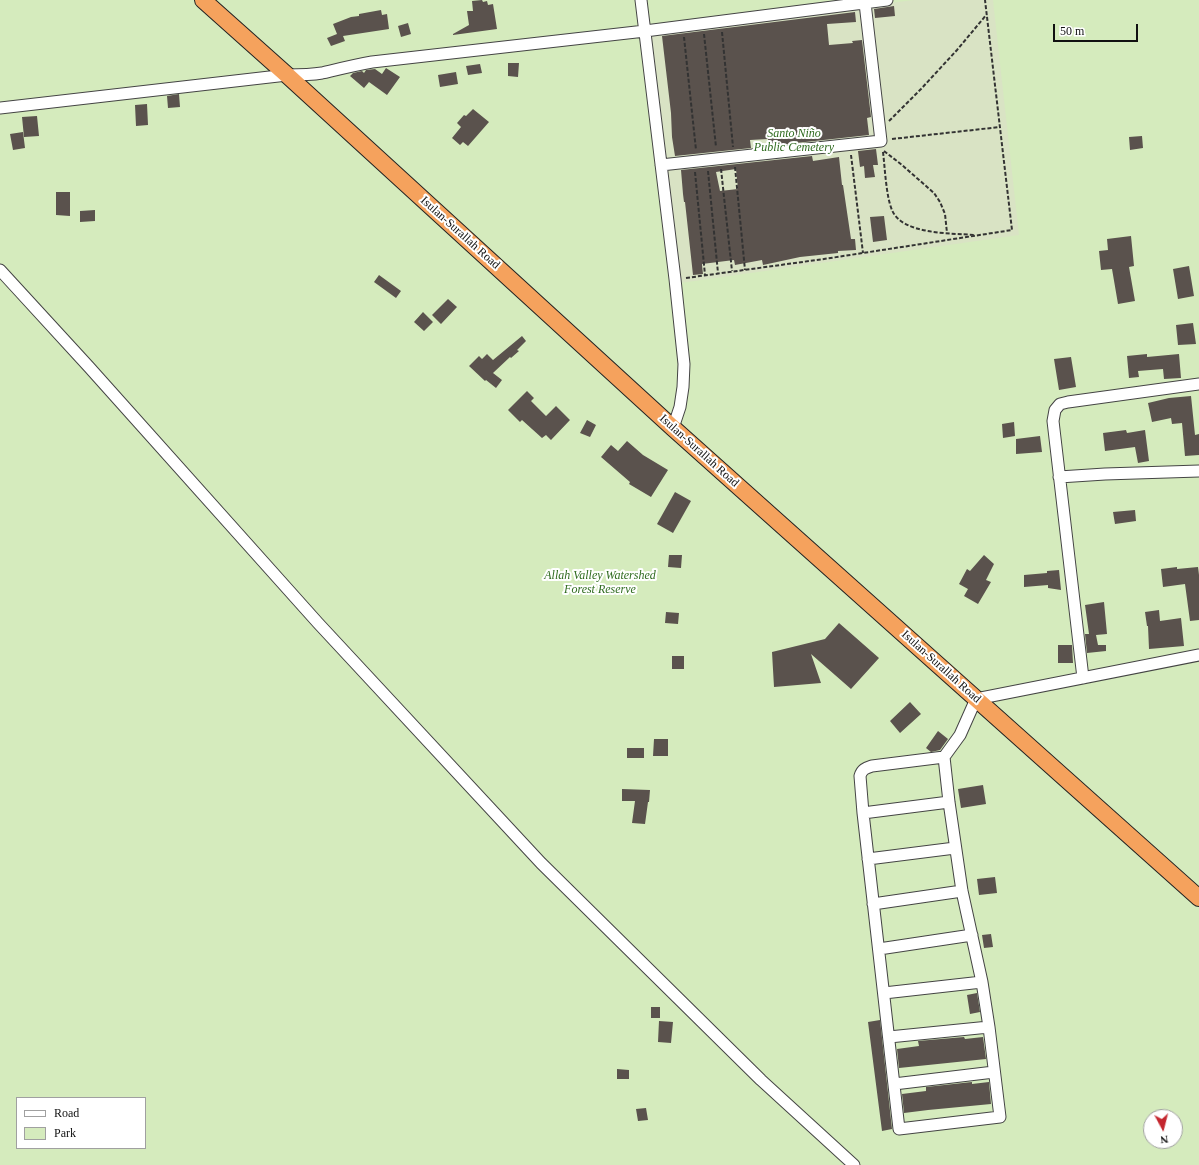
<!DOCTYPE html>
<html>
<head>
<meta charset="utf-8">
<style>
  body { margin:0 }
  #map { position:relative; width:1199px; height:1165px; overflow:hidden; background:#fffdf5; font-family:Georgia,serif }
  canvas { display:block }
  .legend { position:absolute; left:16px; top:1097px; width:130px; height:52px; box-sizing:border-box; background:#fff; border:1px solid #a0a0a0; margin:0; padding:5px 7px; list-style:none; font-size:12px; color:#111 }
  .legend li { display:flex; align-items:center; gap:8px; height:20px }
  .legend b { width:20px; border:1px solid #a0a0a0 }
  .north { position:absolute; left:1143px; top:1109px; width:40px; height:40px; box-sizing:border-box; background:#fff; border:1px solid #a0a0a0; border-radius:50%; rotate:173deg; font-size:11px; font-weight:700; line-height:16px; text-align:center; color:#111 }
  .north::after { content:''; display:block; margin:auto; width:14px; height:18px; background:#c4262e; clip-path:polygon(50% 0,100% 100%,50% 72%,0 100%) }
  .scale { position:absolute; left:1053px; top:24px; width:85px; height:18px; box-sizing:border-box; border:2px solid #111; border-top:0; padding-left:5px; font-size:12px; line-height:14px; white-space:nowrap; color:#111; -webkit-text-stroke:3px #fff; paint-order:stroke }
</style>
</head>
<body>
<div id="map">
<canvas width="1199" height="1165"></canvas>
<ul class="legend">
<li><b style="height:5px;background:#fff"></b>Road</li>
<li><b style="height:11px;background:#d5ebbd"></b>Park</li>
</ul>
<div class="north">N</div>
<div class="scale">50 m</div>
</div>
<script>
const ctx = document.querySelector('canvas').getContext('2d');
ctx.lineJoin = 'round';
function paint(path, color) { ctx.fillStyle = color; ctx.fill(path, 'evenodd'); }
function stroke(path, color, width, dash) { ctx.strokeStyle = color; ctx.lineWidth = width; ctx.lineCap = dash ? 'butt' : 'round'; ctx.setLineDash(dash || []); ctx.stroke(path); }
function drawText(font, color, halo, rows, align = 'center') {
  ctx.font = font + ' Georgia,serif'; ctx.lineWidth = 4; ctx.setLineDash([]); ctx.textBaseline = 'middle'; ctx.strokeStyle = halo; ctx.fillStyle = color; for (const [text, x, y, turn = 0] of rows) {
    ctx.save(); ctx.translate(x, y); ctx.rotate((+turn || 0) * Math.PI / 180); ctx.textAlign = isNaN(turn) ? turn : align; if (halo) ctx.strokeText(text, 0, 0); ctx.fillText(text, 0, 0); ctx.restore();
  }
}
paint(new Path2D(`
  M 0,0 L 1199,0 L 1199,1165 L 0,1165 ZM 17,1098 L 145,1098 L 145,1148 L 17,1148 ZM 1151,1117 L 1175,1117 L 1175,1141 L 1151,1141 Z`), '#d5ebbd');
paint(new Path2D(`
  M 914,0 L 993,0 L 1019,235 L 680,283 L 649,33 Z`), '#d9e3c4');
paint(new Path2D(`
  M 482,0 L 483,2 L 487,1 L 488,5 L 493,4 L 497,29 L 453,35 L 453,34 L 469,25 L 467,11 L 473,11 L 472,1 Z
  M 894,6 L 895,16 L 875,18 L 874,9 Z
  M 381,10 L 382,15 L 387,14 L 389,29 L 343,36 L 345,41 L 331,46 L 327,38 L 337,34 L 333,24 L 351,17 L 359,16 L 359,14 Z
  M 855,12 L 856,22 L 827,24 L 829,45 L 853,43 L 852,41 L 862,40 L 871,117 L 867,118 L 869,135 L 769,146 L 768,139 L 750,140 L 751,148 L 675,156 L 672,137 L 671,113 L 662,36 Z
  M 408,23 L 411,34 L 401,37 L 398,26 Z
  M 508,63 L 519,63 L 518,77 L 508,76 Z
  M 480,64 L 482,73 L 468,75 L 466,66 Z
  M 386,68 L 400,77 L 387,95 L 369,82 L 364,88 L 350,76 L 353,73 L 362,71 L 364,73 L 366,70 L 375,69 L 382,74 Z
  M 456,72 L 458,84 L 440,87 L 438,75 Z
  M 179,94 L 180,107 L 168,108 L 167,96 Z
  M 147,104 L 148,125 L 136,126 L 135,105 Z
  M 473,109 L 489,122 L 468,146 L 463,142 L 460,145 L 452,138 L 461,127 L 457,123 L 464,115 L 466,116 Z
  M 37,116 L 39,136 L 24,137 L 22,117 Z
  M 23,132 L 25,148 L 13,150 L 10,134 Z
  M 1142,136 L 1143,148 L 1130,150 L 1129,137 Z
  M 876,149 L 878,165 L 873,165 L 875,177 L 865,178 L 864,166 L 860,167 L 858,151 Z
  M 812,156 L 813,161 L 839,157 L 842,185 L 843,185 L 851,239 L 855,239 L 856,250 L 838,251 L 838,253 L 800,257 L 763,265 L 762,260 L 735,265 L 734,260 L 702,264 L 702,265 L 703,274 L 693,275 L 685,202 L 684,202 L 683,194 L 681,170 ZM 736,169 L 738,189 L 720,191 L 716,172 Z
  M 56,192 L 70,192 L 70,216 L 56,215 Z
  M 95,210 L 95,221 L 80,222 L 80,211 Z
  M 884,216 L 887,240 L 873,242 L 870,217 Z
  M 1131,236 L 1134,266 L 1129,267 L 1135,301 L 1118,304 L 1112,269 L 1101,270 L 1099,251 L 1108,250 L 1107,239 Z
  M 1189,266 L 1194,296 L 1178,299 L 1173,269 Z
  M 379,275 L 401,291 L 396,298 L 374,282 Z
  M 448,299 L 457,307 L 441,324 L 432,315 Z
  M 423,312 L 433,322 L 424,331 L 414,322 Z
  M 1193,323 L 1196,344 L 1178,345 L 1176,325 Z
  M 522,336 L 526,341 L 517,350 L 519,351 L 511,358 L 510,357 L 493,373 L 502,380 L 496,388 L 486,380 L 485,381 L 469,366 L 479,356 L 482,359 L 487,354 L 493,360 Z
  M 1147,354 L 1147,357 L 1179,354 L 1181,378 L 1164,379 L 1163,369 L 1138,371 L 1139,377 L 1129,378 L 1127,356 Z
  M 1071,357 L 1076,387 L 1059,390 L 1054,359 Z
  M 527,391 L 534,398 L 531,401 L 546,416 L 556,406 L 570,420 L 551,440 L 546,435 L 542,438 L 522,420 L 520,422 L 508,410 Z
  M 1191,396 L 1195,435 L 1199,434 L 1199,455 L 1185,456 L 1182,423 L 1172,424 L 1171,418 L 1152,422 L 1148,403 L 1169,398 Z
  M 587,420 L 596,425 L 590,437 L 580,433 Z
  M 1014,422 L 1015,436 L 1003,438 L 1002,424 Z
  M 1126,430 L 1127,433 L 1145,430 L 1149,461 L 1138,463 L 1135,447 L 1105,451 L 1103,433 Z
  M 1040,436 L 1042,452 L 1016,454 L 1016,439 Z
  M 627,441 L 643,455 L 668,470 L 651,497 L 629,484 L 630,482 L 601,457 L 611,445 L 618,451 Z
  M 675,492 L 691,501 L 673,533 L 657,524 Z
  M 1135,510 L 1136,521 L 1115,524 L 1113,512 Z
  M 669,555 L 682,555 L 681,568 L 668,567 Z
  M 984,555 L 994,564 L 986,580 L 991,582 L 978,604 L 964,596 L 968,589 L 959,584 L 967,569 L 970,571 Z
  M 1177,567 L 1177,569 L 1198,567 L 1199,575 L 1199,620 L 1190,621 L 1185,584 L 1163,587 L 1161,569 Z
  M 1059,570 L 1061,590 L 1048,588 L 1048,585 L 1024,587 L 1024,575 L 1047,573 L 1047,571 Z
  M 1104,602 L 1107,634 L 1096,635 L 1098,645 L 1106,645 L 1106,651 L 1087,653 L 1085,634 L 1089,634 L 1085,605 Z
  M 1159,610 L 1160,621 L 1181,618 L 1184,646 L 1149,649 L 1148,626 L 1147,626 L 1145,612 Z
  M 666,612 L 679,613 L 678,624 L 665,623 Z
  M 839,623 L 879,658 L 851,689 L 811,654 L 821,683 L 774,687 L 772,652 L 825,639 Z
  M 1058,645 L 1072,645 L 1073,663 L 1058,663 Z
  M 672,656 L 684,656 L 684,669 L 672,669 Z
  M 910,702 L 921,714 L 900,733 L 890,721 Z
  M 938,731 L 948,739 L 940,750 L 931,752 L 926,748 Z
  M 654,739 L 668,739 L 668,756 L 653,756 Z
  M 627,748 L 644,748 L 644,758 L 627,758 Z
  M 983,785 L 986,804 L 961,808 L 958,789 Z
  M 622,789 L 650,790 L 649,802 L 648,802 L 645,824 L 632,823 L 635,801 L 622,801 Z
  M 995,877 L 997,893 L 979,895 L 977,879 Z
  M 991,934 L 993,947 L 984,948 L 982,935 Z
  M 977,993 L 980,1012 L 970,1014 L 967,995 Z
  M 651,1007 L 660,1007 L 660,1018 L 651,1018 Z
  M 880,1020 L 892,1129 L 882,1131 L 868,1022 Z
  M 659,1021 L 673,1022 L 671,1043 L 658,1042 Z
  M 964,1037 L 965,1039 L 983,1037 L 986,1059 L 899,1068 L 897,1049 L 919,1046 L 918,1041 Z
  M 617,1069 L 629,1070 L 629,1079 L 617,1079 Z
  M 972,1082 L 972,1084 L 989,1082 L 991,1104 L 928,1110 L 904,1113 L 902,1094 L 926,1091 L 926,1087 Z
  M 646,1108 L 648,1120 L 638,1121 L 636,1109 Z`), '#5a524d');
const minor = new Path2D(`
  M 641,0 L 675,279 L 684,364 L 683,387 L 680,407 L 673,428
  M 0,108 L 287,75 C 299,75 310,75 322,73 C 339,69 355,65 372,62 L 645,31 L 887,0
  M 661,165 L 881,141 L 865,3
  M 0,270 L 89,367 L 318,623 L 541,863 L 761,1080 L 854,1165
  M 1059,477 L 1105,474 L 1199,471
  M 1083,678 L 1053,421 L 1055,410 L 1060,404 L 1068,402 L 1199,384
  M 944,757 L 872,766 C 866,768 862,769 860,776 L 863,813 L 899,1129 L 1000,1117 L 989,1027 L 982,982 L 962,891 L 949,802 L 944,757 L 960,735 L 976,699 L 1199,655
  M 863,813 L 949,802
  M 868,859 L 955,848
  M 873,904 L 962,891
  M 879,949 L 972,935
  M 884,993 L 982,982
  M 889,1037 L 989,1027
  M 894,1084 L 994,1072`);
const highway = new Path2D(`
  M 203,0 L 287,75 L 673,428 L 1199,898`);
stroke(minor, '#444', 13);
stroke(highway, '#222', 18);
stroke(new Path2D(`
  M 722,32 L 733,147
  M 704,34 L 716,147
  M 684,37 L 696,150
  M 889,121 L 921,89 L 957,50 L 987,14
  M 892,139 L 1000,127
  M 884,151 L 902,165 L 934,193 L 940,202 L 945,214 L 947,233
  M 883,152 C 885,168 886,196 892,210 C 902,235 952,233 975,235
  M 851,155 L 863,253
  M 735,167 L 745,270
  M 721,169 L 732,271
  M 708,171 L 718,273
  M 695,172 L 705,275
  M 686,278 L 824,259 L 1012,230 L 985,0`), '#333', 2, [4, 2]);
stroke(minor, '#fff', 11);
stroke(highway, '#f5a25d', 16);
drawText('italic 12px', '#2f6b1f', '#fff', [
  ["Santo Niño",794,134],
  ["Public Cemetery",794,148],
  ["Allah Valley Watershed",600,576],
  ["Forest Reserve",600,590]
]);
drawText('12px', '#111', '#fff', [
  ["Isulan-Surallah Road",460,233,42],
  ["Isulan-Surallah Road",699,451,42],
  ["Isulan-Surallah Road",941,667,42]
]);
</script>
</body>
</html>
